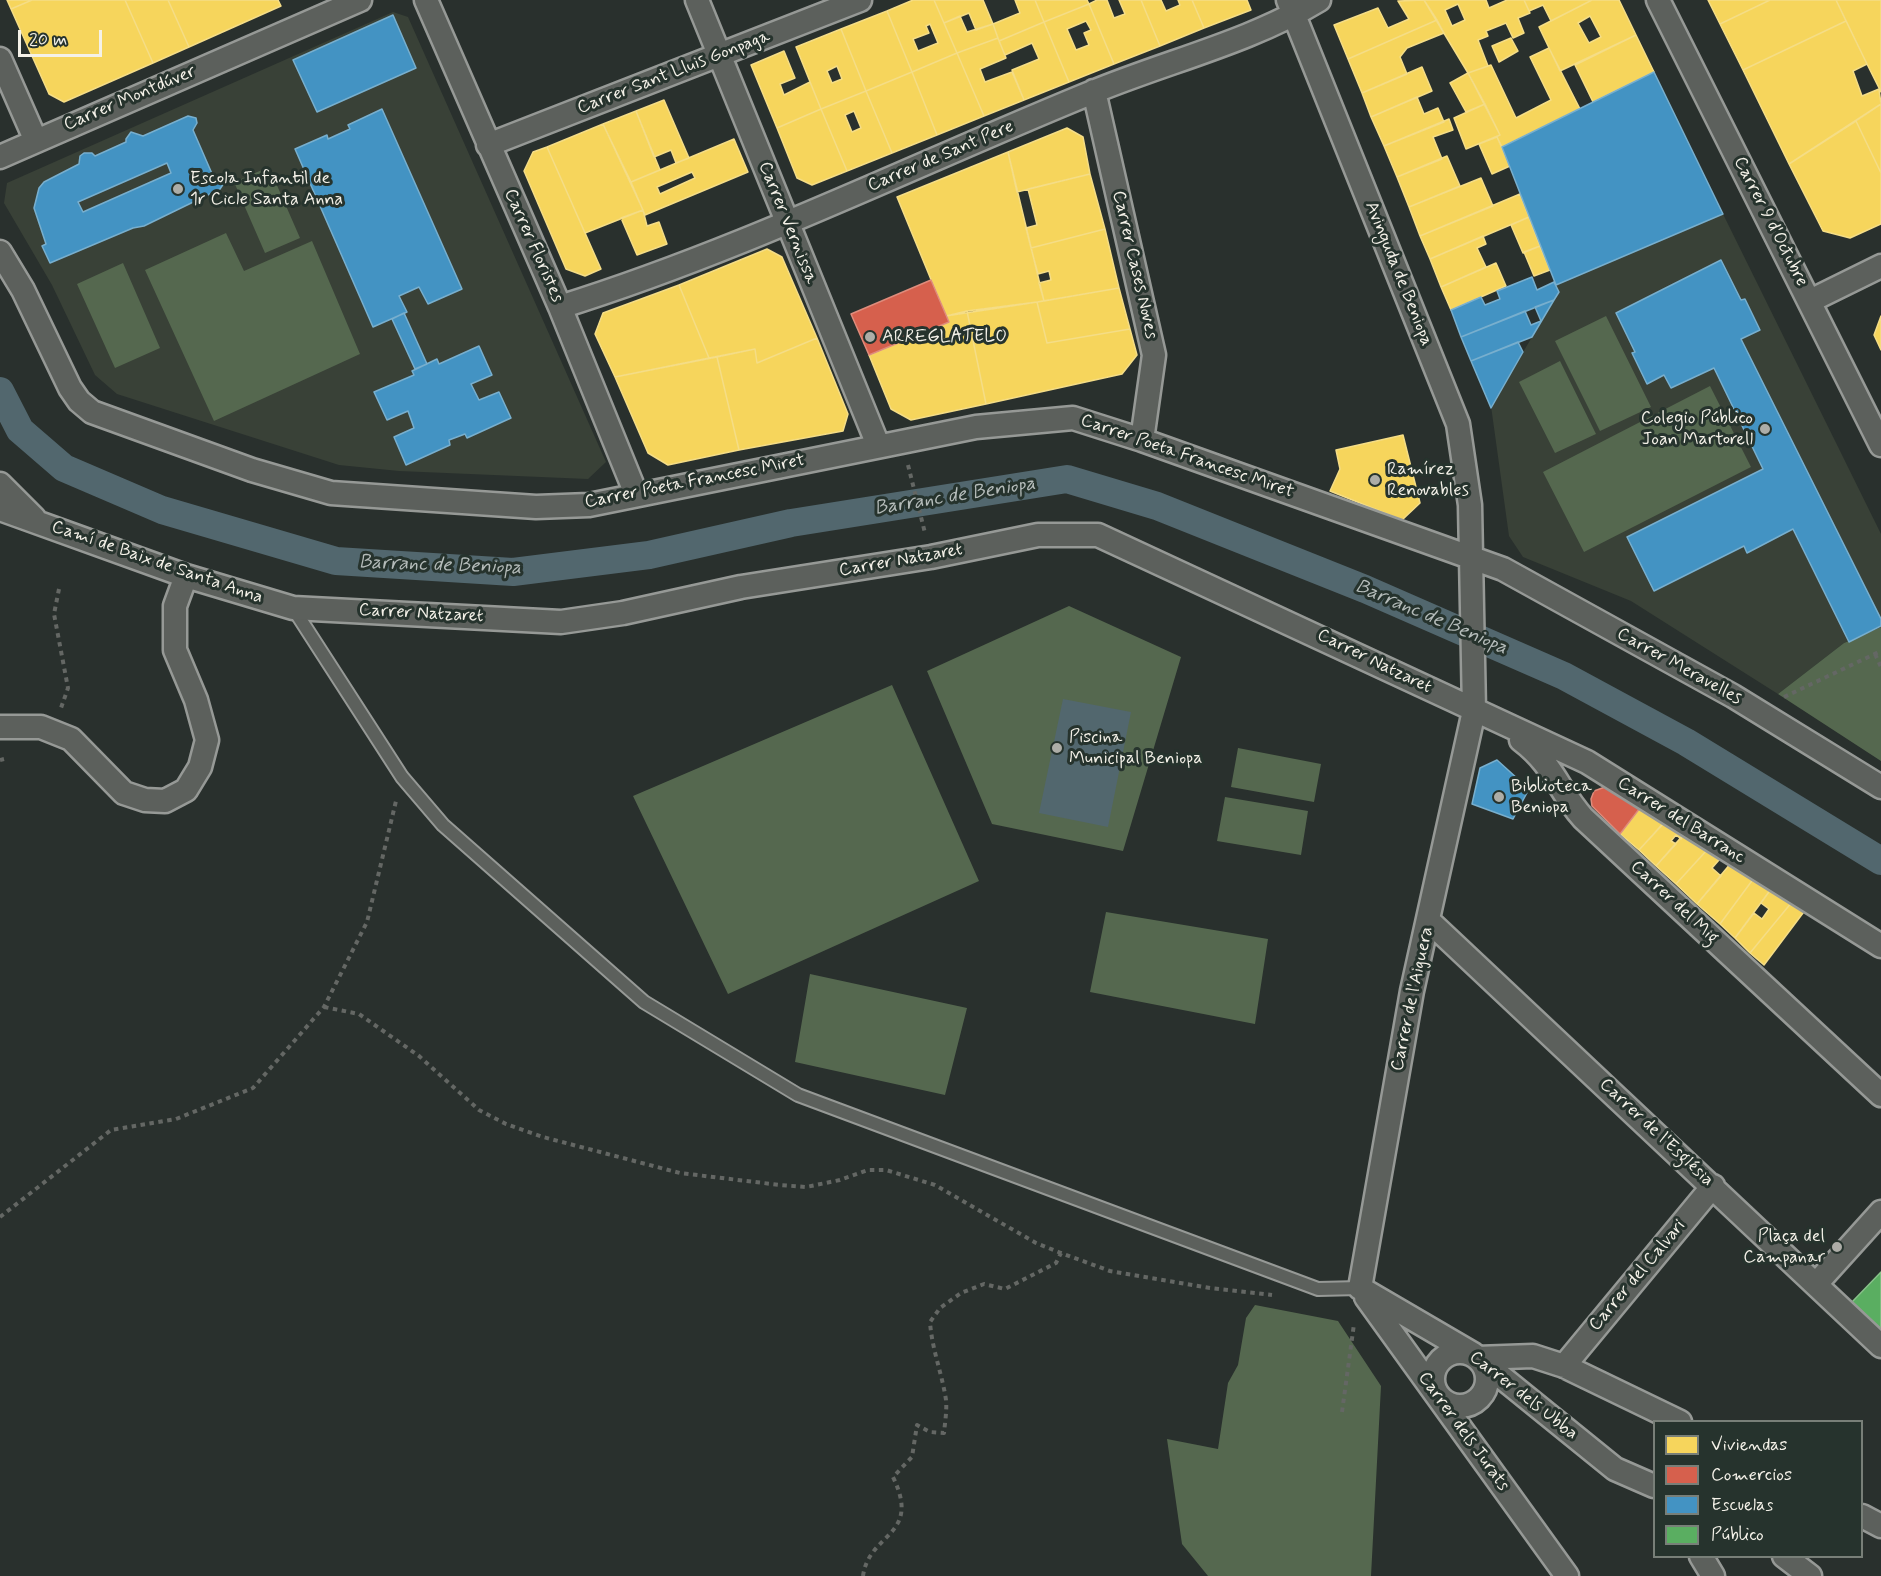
<!DOCTYPE html>
<html>
<head>
<meta charset="utf-8">
<style>
  body { margin:0 }
  #map { position:relative; width:1881px; height:1576px; overflow:hidden; background:#29302d; font-family:Mynerve,sans-serif }
  canvas { display:block }
  .legend { position:absolute; left:1653px; top:1420px; width:210px; height:138px; box-sizing:border-box; background:#26332d; border:2px solid #787f78; margin:0; padding:8px 10px; list-style:none; font-size:18px; color:#f4f1e8 }
  .legend li { display:flex; align-items:center; gap:12px; height:30px }
  .legend b { width:30px; border:2px solid #787f78 }
  .scale { position:absolute; left:18px; top:30px; width:84px; height:27px; box-sizing:border-box; border:3px solid #f4f1e8; border-top:0; padding-left:8px; font-size:18px; line-height:21px; white-space:nowrap; color:#f4f1e8; -webkit-text-stroke:4px #26332d; paint-order:stroke }
</style>
</head>
<body>
<div id="map">
<canvas width="1881" height="1576"></canvas>
<ul class="legend">
<li><b style="height:16px;background:#f6d55c"></b>Viviendas</li>
<li><b style="height:16px;background:#d6604d"></b>Comercios</li>
<li><b style="height:16px;background:#4393c3"></b>Escuelas</li>
<li><b style="height:16px;background:#5aae61"></b>Público</li>
</ul>
<div class="scale">20 m</div>
</div>
<script>
const ctx = document.querySelector('canvas').getContext('2d');
ctx.lineJoin = 'round';
function paint(path, color) { ctx.fillStyle = color; ctx.fill(path, 'evenodd'); }
function stroke(path, color, width, dash) { ctx.strokeStyle = color; ctx.lineWidth = width; ctx.lineCap = dash ? 'butt' : 'round'; ctx.setLineDash(dash || []); ctx.stroke(path); }
function drawText(font, color, halo, rows, align = 'center') {
  ctx.font = font + ' Mynerve,sans-serif'; ctx.lineWidth = 6; ctx.setLineDash([]); ctx.textBaseline = 'middle'; ctx.strokeStyle = halo; ctx.fillStyle = color; for (const [text, x, y, turn = 0] of rows) {
    ctx.save(); ctx.translate(x, y); ctx.rotate((+turn || 0) * Math.PI / 180); ctx.textAlign = isNaN(turn) ? turn : align; if (halo) ctx.strokeText(text, 0, 0); ctx.fillText(text, 0, 0); ctx.restore();
  }
}
paint(new Path2D(`
  M 393,12 L 408,17 L 606,462 L 588,479 L 399,471 L 339,465 L 117,394 L 95,375 L 52,285 L 4,203 L 7,183 Z
  M 1723,214 L 1881,534 L 1881,626 L 1844,643 L 1778,694 L 1631,601 L 1523,557 L 1509,536 L 1491,406 L 1554,300 L 1556,285 Z`), '#394137');
paint(new Path2D(`
  M 269,167 L 300,238 L 265,253 L 234,182 Z
  M 226,233 L 244,271 L 312,241 L 360,354 L 214,421 L 145,270 Z
  M 123,263 L 160,348 L 115,368 L 77,284 Z
  M 1606,316 L 1651,407 L 1600,431 L 1555,341 Z
  M 1560,361 L 1596,434 L 1555,453 L 1519,382 Z
  M 1710,386 L 1751,467 L 1584,552 L 1543,472 Z
  M 1069,606 L 1181,657 L 1123,851 L 992,824 L 927,671 Z
  M 1881,627 L 1881,761 L 1778,694 L 1844,643 Z
  M 892,685 L 979,881 L 728,994 L 633,796 Z
  M 1238,748 L 1321,764 L 1314,802 L 1231,787 Z
  M 1225,797 L 1308,811 L 1301,855 L 1217,841 Z
  M 1106,912 L 1268,939 L 1255,1024 L 1090,992 Z
  M 810,974 L 967,1008 L 945,1095 L 795,1062 Z
  M 1255,1305 L 1338,1321 L 1381,1386 L 1371,1576 L 1208,1576 L 1182,1544 L 1167,1439 L 1218,1449 L 1228,1383 L 1238,1365 L 1246,1318 Z`), '#55684f');
paint(new Path2D(`
  M 1063,699 L 1131,712 L 1108,827 L 1039,813 Z`), '#52676e');
const homes = new Path2D(`
  M 7,0 L 32,0 L 11,9 Z
  M 32,0 L 125,0 L 153,63 L 64,102 L 49,94 L 11,9 Z
  M 125,0 L 168,0 L 189,47 L 153,63 Z
  M 168,0 L 278,0 L 281,6 L 189,47 Z
  M 913,0 L 934,0 L 957,53 L 912,72 L 887,11 ZM 930,24 L 938,43 L 918,51 L 913,39 L 929,33 L 926,26 Z
  M 934,0 L 983,0 L 993,24 L 976,30 L 969,13 L 944,23 Z
  M 1015,0 L 1035,0 L 1044,22 L 999,41 L 993,24 L 1020,13 Z
  M 1035,0 L 1087,0 L 1089,4 L 1044,22 Z
  M 1097,0 L 1107,0 L 1114,18 L 1125,14 L 1119,0 L 1141,0 L 1160,46 L 1114,64 L 1089,4 Z
  M 1141,0 L 1161,0 L 1166,11 L 1180,5 L 1178,0 L 1192,0 L 1204,28 L 1160,46 Z
  M 1192,0 L 1247,0 L 1251,10 L 1204,28 Z
  M 1424,0 L 1486,0 L 1489,8 L 1507,0 L 1524,0 L 1530,13 L 1518,18 L 1524,33 L 1513,38 L 1506,23 L 1486,31 L 1488,36 L 1478,40 L 1488,66 L 1468,73 ZM 1458,4 L 1465,20 L 1452,26 L 1445,10 Z
  M 1424,0 L 1437,20 L 1348,59 L 1334,25 L 1378,8 L 1388,28 L 1409,19 L 1398,1 Z
  M 1524,0 L 1592,0 L 1551,21 L 1543,5 L 1529,11 Z
  M 1592,0 L 1619,0 L 1636,35 L 1560,71 L 1539,27 ZM 1590,16 L 1601,37 L 1589,43 L 1578,23 Z
  M 1708,0 L 1770,0 L 1720,24 Z
  M 1770,0 L 1836,0 L 1846,21 L 1743,70 L 1720,24 Z
  M 1836,0 L 1881,0 L 1881,92 L 1867,64 Z
  M 1089,4 L 1114,64 L 1069,82 L 1044,22 ZM 1086,21 L 1091,30 L 1084,33 L 1089,45 L 1076,50 L 1067,29 Z
  M 887,11 L 912,72 L 866,91 L 841,29 Z
  M 960,16 L 967,32 L 993,24 L 998,38 L 957,53 L 944,23 Z
  M 1437,20 L 1444,33 L 1407,48 L 1400,57 L 1407,74 L 1362,93 L 1348,59 Z
  M 1846,21 L 1867,64 L 1853,71 L 1862,96 L 1879,89 L 1881,104 L 1789,164 L 1743,70 Z
  M 1044,22 L 1069,82 L 1024,100 L 1012,70 L 1039,59 L 1032,43 L 1005,55 L 999,41 Z
  M 841,29 L 866,91 L 821,109 L 796,47 ZM 837,66 L 842,79 L 832,83 L 827,71 Z
  M 1636,35 L 1654,72 L 1593,102 L 1575,65 Z
  M 998,38 L 1006,58 L 980,69 L 985,82 L 1012,72 L 1024,100 L 984,116 L 957,53 Z
  M 1511,38 L 1518,51 L 1499,62 L 1492,46 Z
  M 1549,48 L 1580,109 L 1502,147 L 1497,137 L 1500,135 L 1468,73 L 1491,65 L 1516,118 L 1551,100 L 1530,57 Z
  M 784,51 L 795,78 L 780,84 L 784,95 L 810,82 L 821,109 L 777,128 L 751,65 Z
  M 957,53 L 984,116 L 937,135 L 912,72 Z
  M 1422,67 L 1432,91 L 1371,117 L 1362,93 Z
  M 912,72 L 937,135 L 892,153 L 866,91 Z
  M 1468,73 L 1485,104 L 1466,112 L 1450,83 Z
  M 866,91 L 892,153 L 847,171 L 821,109 ZM 854,111 L 861,128 L 852,132 L 845,115 Z
  M 1417,97 L 1424,114 L 1438,108 L 1444,122 L 1384,146 L 1371,117 Z
  M 664,100 L 689,158 L 676,163 L 671,150 L 654,157 L 636,111 Z
  M 1485,104 L 1500,135 L 1466,149 L 1454,118 Z
  M 1881,104 L 1881,173 L 1856,121 Z
  M 821,109 L 847,171 L 812,185 L 797,178 L 777,128 Z
  M 636,111 L 660,170 L 631,182 L 603,124 Z
  M 1449,119 L 1453,130 L 1433,137 L 1442,159 L 1397,177 L 1384,146 Z
  M 1856,121 L 1881,173 L 1881,224 L 1850,238 L 1823,231 L 1789,164 Z
  M 603,124 L 643,210 L 585,233 L 547,147 Z
  M 1067,128 L 1083,137 L 1090,174 L 1017,192 L 1008,152 Z
  M 1497,137 L 1510,166 L 1492,174 L 1479,144 Z
  M 734,139 L 748,172 L 645,215 L 631,182 ZM 692,172 L 695,178 L 660,194 L 657,187 Z
  M 547,147 L 601,269 L 585,276 L 566,269 L 524,171 L 533,152 Z
  M 1008,152 L 1044,301 L 946,316 L 897,197 Z
  M 1447,156 L 1460,186 L 1409,207 L 1397,177 Z
  M 1090,174 L 1105,229 L 1031,248 L 1026,228 L 1037,225 L 1028,189 Z
  M 1481,178 L 1493,206 L 1420,236 L 1409,207 Z
  M 1520,194 L 1529,217 L 1430,259 L 1420,236 Z
  M 643,210 L 647,226 L 659,222 L 667,244 L 637,255 L 621,218 Z
  M 1529,217 L 1540,246 L 1523,253 L 1511,225 Z
  M 1105,229 L 1119,288 L 1044,301 L 1039,283 L 1051,280 L 1049,271 L 1038,274 L 1031,248 Z
  M 1483,236 L 1486,244 L 1477,248 L 1486,267 L 1441,287 L 1430,259 Z
  M 1540,246 L 1550,270 L 1534,276 L 1524,252 Z
  M 767,249 L 782,257 L 817,338 L 757,363 L 755,349 L 709,358 L 679,285 Z
  M 1496,263 L 1506,286 L 1451,310 L 1441,287 Z
  M 679,285 L 709,358 L 615,377 L 595,334 L 603,313 Z
  M 1119,288 L 1130,329 L 1047,343 L 1037,302 Z
  M 1037,302 L 1047,343 L 1130,329 L 1137,355 L 1122,374 L 986,404 L 967,311 Z
  M 967,311 L 986,404 L 911,420 L 891,409 L 869,355 L 949,322 L 946,316 Z
  M 1881,316 L 1881,350 L 1874,335 Z
  M 817,338 L 848,414 L 843,431 L 739,450 L 717,357 L 755,349 L 757,363 Z
  M 717,357 L 739,450 L 668,465 L 648,453 L 615,377 Z
  M 1403,435 L 1420,503 L 1402,520 L 1330,491 L 1340,469 L 1336,450 Z
  M 1640,808 L 1668,818 L 1639,850 L 1620,834 Z
  M 1665,822 L 1684,834 L 1681,839 L 1676,835 L 1671,841 L 1676,844 L 1656,866 L 1639,850 Z
  M 1684,834 L 1708,849 L 1676,884 L 1656,866 Z
  M 1706,851 L 1719,860 L 1712,868 L 1721,876 L 1697,904 L 1676,884 Z
  M 1731,863 L 1754,878 L 1720,924 L 1697,904 Z
  M 1754,878 L 1771,889 L 1735,938 L 1720,924 Z
  M 1771,889 L 1792,902 L 1750,953 L 1735,938 L 1754,913 L 1762,919 L 1769,909 L 1761,903 Z
  M 1792,902 L 1806,909 L 1764,965 L 1750,953 Z`);
paint(homes, '#f6d55c');
stroke(homes, '#f5dd86', 1.5);
const shops = new Path2D(`
  M 931,280 L 949,322 L 869,355 L 851,314 Z
  M 1605,787 L 1640,808 L 1620,834 L 1592,806 L 1591,799 L 1594,791 Z`);
paint(shops, '#d6604d');
stroke(shops, '#df8c7c', 1.5);
const schools = new Path2D(`
  M 393,15 L 416,68 L 317,112 L 293,60 Z
  M 1654,72 L 1723,214 L 1556,285 L 1502,147 Z
  M 382,109 L 462,289 L 428,304 L 419,287 L 399,296 L 407,312 L 373,327 L 295,149 L 327,135 L 328,139 L 350,129 L 348,125 Z
  M 188,116 L 196,118 L 197,123 L 193,130 L 213,176 L 221,177 L 223,180 L 224,183 L 220,189 L 144,226 L 133,228 L 50,263 L 42,246 L 46,244 L 34,208 L 39,188 L 44,182 L 79,164 L 80,156 L 84,153 L 92,153 L 95,156 L 126,142 L 126,139 L 131,132 L 143,136 ZM 167,163 L 171,173 L 83,212 L 78,202 Z
  M 1721,260 L 1741,300 L 1745,299 L 1760,330 L 1741,339 L 1881,619 L 1881,626 L 1849,642 L 1793,529 L 1747,553 L 1744,546 L 1654,591 L 1627,537 L 1763,469 L 1714,368 L 1671,388 L 1664,375 L 1647,384 L 1632,353 L 1635,352 L 1616,313 Z
  M 1532,277 L 1537,290 L 1554,282 L 1559,292 L 1554,300 L 1461,337 L 1451,310 L 1481,297 L 1485,305 L 1500,299 L 1497,291 Z
  M 1554,300 L 1532,337 L 1471,361 L 1461,337 L 1525,311 L 1531,325 L 1541,321 L 1535,307 Z
  M 404,313 L 427,364 L 415,369 L 392,319 Z
  M 1518,342 L 1523,352 L 1491,408 L 1471,361 Z
  M 479,346 L 492,375 L 471,384 L 479,400 L 499,392 L 511,418 L 467,438 L 465,434 L 449,440 L 450,445 L 406,465 L 394,437 L 414,428 L 408,411 L 387,420 L 374,392 L 414,375 L 412,371 L 437,359 L 439,364 Z
  M 1497,760 L 1529,789 L 1513,819 L 1472,804 L 1480,768 Z`);
paint(schools, '#4393c3');
stroke(schools, '#78afce', 1.5);
const public = new Path2D(`
  M 1881,1272 L 1881,1329 L 1852,1302 Z`);
paint(public, '#5aae61');
stroke(public, '#88c28a', 1.5);
stroke(new Path2D(`
  M 0,391 L 20,430 L 64,468 L 162,510 L 336,561 L 513,572 L 649,555 L 791,523 L 1067,479 L 1157,506 L 1365,589 L 1564,676 L 1686,742 L 1881,861`), '#52676e', 28);
const service = new Path2D(`
  M 293,608 L 402,777 L 443,825 L 644,1002 L 798,1095 L 1318,1289 L 1360,1288`);
const minor = new Path2D(`
  M 426,0 L 560,307 L 636,494
  M 697,0 L 878,445
  M 1288,0 L 1458,424 L 1470,505 L 1474,711 L 1412,991 L 1360,1288
  M 1658,0 L 1881,445
  M 0,59 L 36,141
  M 1094,91 L 1154,355 L 1142,440
  M 488,145 L 860,0
  M 0,157 L 360,0
  M 0,252 L 23,290 L 70,388 L 79,401 L 92,412 L 252,470 L 331,493 L 536,507 L 589,505 L 976,427 L 1073,418 L 1142,440 L 1503,569 L 1733,696 L 1881,787
  M 1810,301 L 1881,266
  M 560,307 C 743,250 916,164 1093,92 C 1168,61 1250,42 1319,0
  M 0,484 L 34,518
  M 0,509 L 186,576 L 293,608 L 561,622 L 623,613 L 741,587 L 931,557 L 1038,535 L 1098,535 L 1587,762 L 1881,946
  M 0,727 L 41,727 L 71,739 L 124,793 L 145,800 L 165,801 L 186,790 L 200,767 L 207,740 L 196,700 L 175,650 L 175,606 L 186,576
  M 1521,740 C 1555,766 1557,789 1583,818 L 1881,1095
  M 1429,921 L 1881,1346
  M 1817,1283 L 1881,1212
  M 1360,1288 L 1473,1354 L 1615,1469 L 1654,1486
  M 1366,1297 L 1567,1576
  M1433 1379a27 27 0 1 1 54 0a27 27 0 1 1-54 0Z
  M 1477,1358 L 1533,1356 L 1564,1366 L 1680,1422
  M 1564,1366 L 1713,1186
  M 1862,1516 L 1881,1526
  M 1701,1556 L 1713,1576
  M 1784,1556 L 1810,1576`);
stroke(service, '#969996', 16);
stroke(minor, '#969996', 27);
stroke(new Path2D(`
  M 908,465 L 925,533
  M 59,589 L 54,614 L 68,688 L 61,708
  M 1875,654 L 1881,667
  M 1784,697 L 1881,651
  M 0,760 L 4,759
  M 324,1007 L 359,1014 L 419,1056 L 479,1110 L 506,1124 L 543,1137 L 680,1173 L 780,1185 L 806,1187 L 840,1180 L 868,1170 L 886,1170 L 935,1185 L 1036,1243 L 1061,1253
  M 0,1217 L 111,1130 L 176,1119 L 253,1088 L 324,1007 L 367,922 L 396,801
  M 1342,1412 L 1354,1324
  M 863,1576 C 869,1532 922,1537 893,1477 L 912,1457 L 917,1425 L 930,1432 L 944,1433 C 945,1422 947,1411 946,1400 C 942,1373 932,1350 930,1322 L 940,1308 L 961,1293 L 984,1284 L 1005,1289 L 1056,1263 L 1061,1253 L 1110,1271 L 1210,1288 L 1272,1295`), '#646764', 4, [4.5, 4.5]);
stroke(service, '#5c605c', 12);
stroke(minor, '#5c605c', 22);
for (const [x, y, r, color] of [
  [178,189,6,"#adada7"],
  [870,337,6,"#adada7"],
  [1765,429,6,"#adada7"],
  [1375,480,6,"#adada7"],
  [1057,748,6,"#adada7"],
  [1499,797,6,"#adada7"],
  [1837,1247,6,"#adada7"]
]) { const dot = new Path2D(); dot.arc(x, y, r, 0, 2 * Math.PI); ctx.fillStyle = color; ctx.fill(dot); stroke(dot, '#26332d', 2); }
drawText('18px', '#f4f1e8', '#26332d', [
  ["Carrer Sant Lluis Gonpaga",674,73,-21],
  ["Carrer Montdúver",130,99,-23],
  ["Carrer de Sant Pere",941,157,-23],
  ["Carrer 9 d'Octubre",1770,222,63],
  ["Carrer Vernissa",787,223,68],
  ["Carrer Floristes",533,246,66],
  ["Carrer Cases Noves",1134,265,77],
  ["Avinguda de Beniopa",1398,274,68],
  ["Carrer Poeta Francesc Miret",1187,457,19],
  ["Carrer Poeta Francesc Miret",695,482,-11],
  ["Carrer Natzaret",901,561,-10],
  ["Camí de Baix de Santa Anna",157,563,19],
  ["Carrer Natzaret",421,614,3],
  ["Carrer Natzaret",1374,662,26],
  ["Carrer Meravelles",1679,667,29],
  ["Carrer del Barranc",1681,821,32],
  ["Carrer del Mig",1674,903,43],
  ["Carrer de l'Aiguera",1413,999,-78],
  ["Carrer de l'Església",1656,1133,43],
  ["Carrer del Calvari",1638,1276,-50],
  ["Carrer dels Ubba",1523,1396,38],
  ["Carrer dels Jurats",1463,1432,54]
]);
drawText('18px', '#f4f1e8', '#26332d', [
  ["Escola Infantil de",190,179],
  ["1r Cicle Santa Anna",190,200],
  ["ARREGLATELO",882,337],
  ["Colegio Público",1753,419,"right"],
  ["Joan Martorell",1753,440,"right"],
  ["Ramírez",1387,470],
  ["Renovables",1387,491],
  ["Piscina",1069,738],
  ["Municipal Beniopa",1069,759],
  ["Biblioteca",1511,787],
  ["Beniopa",1511,808],
  ["Plaça del",1825,1237,"right"],
  ["Campanar",1825,1258,"right"]
], 'left');
drawText('italic 20px', '#b5bcba', '#26332d', [
  ["Barranc de Beniopa",955,497,-9],
  ["Barranc de Beniopa",440,566,2],
  ["Barranc de Beniopa",1431,618,23]
]);
</script>
</body>
</html>
